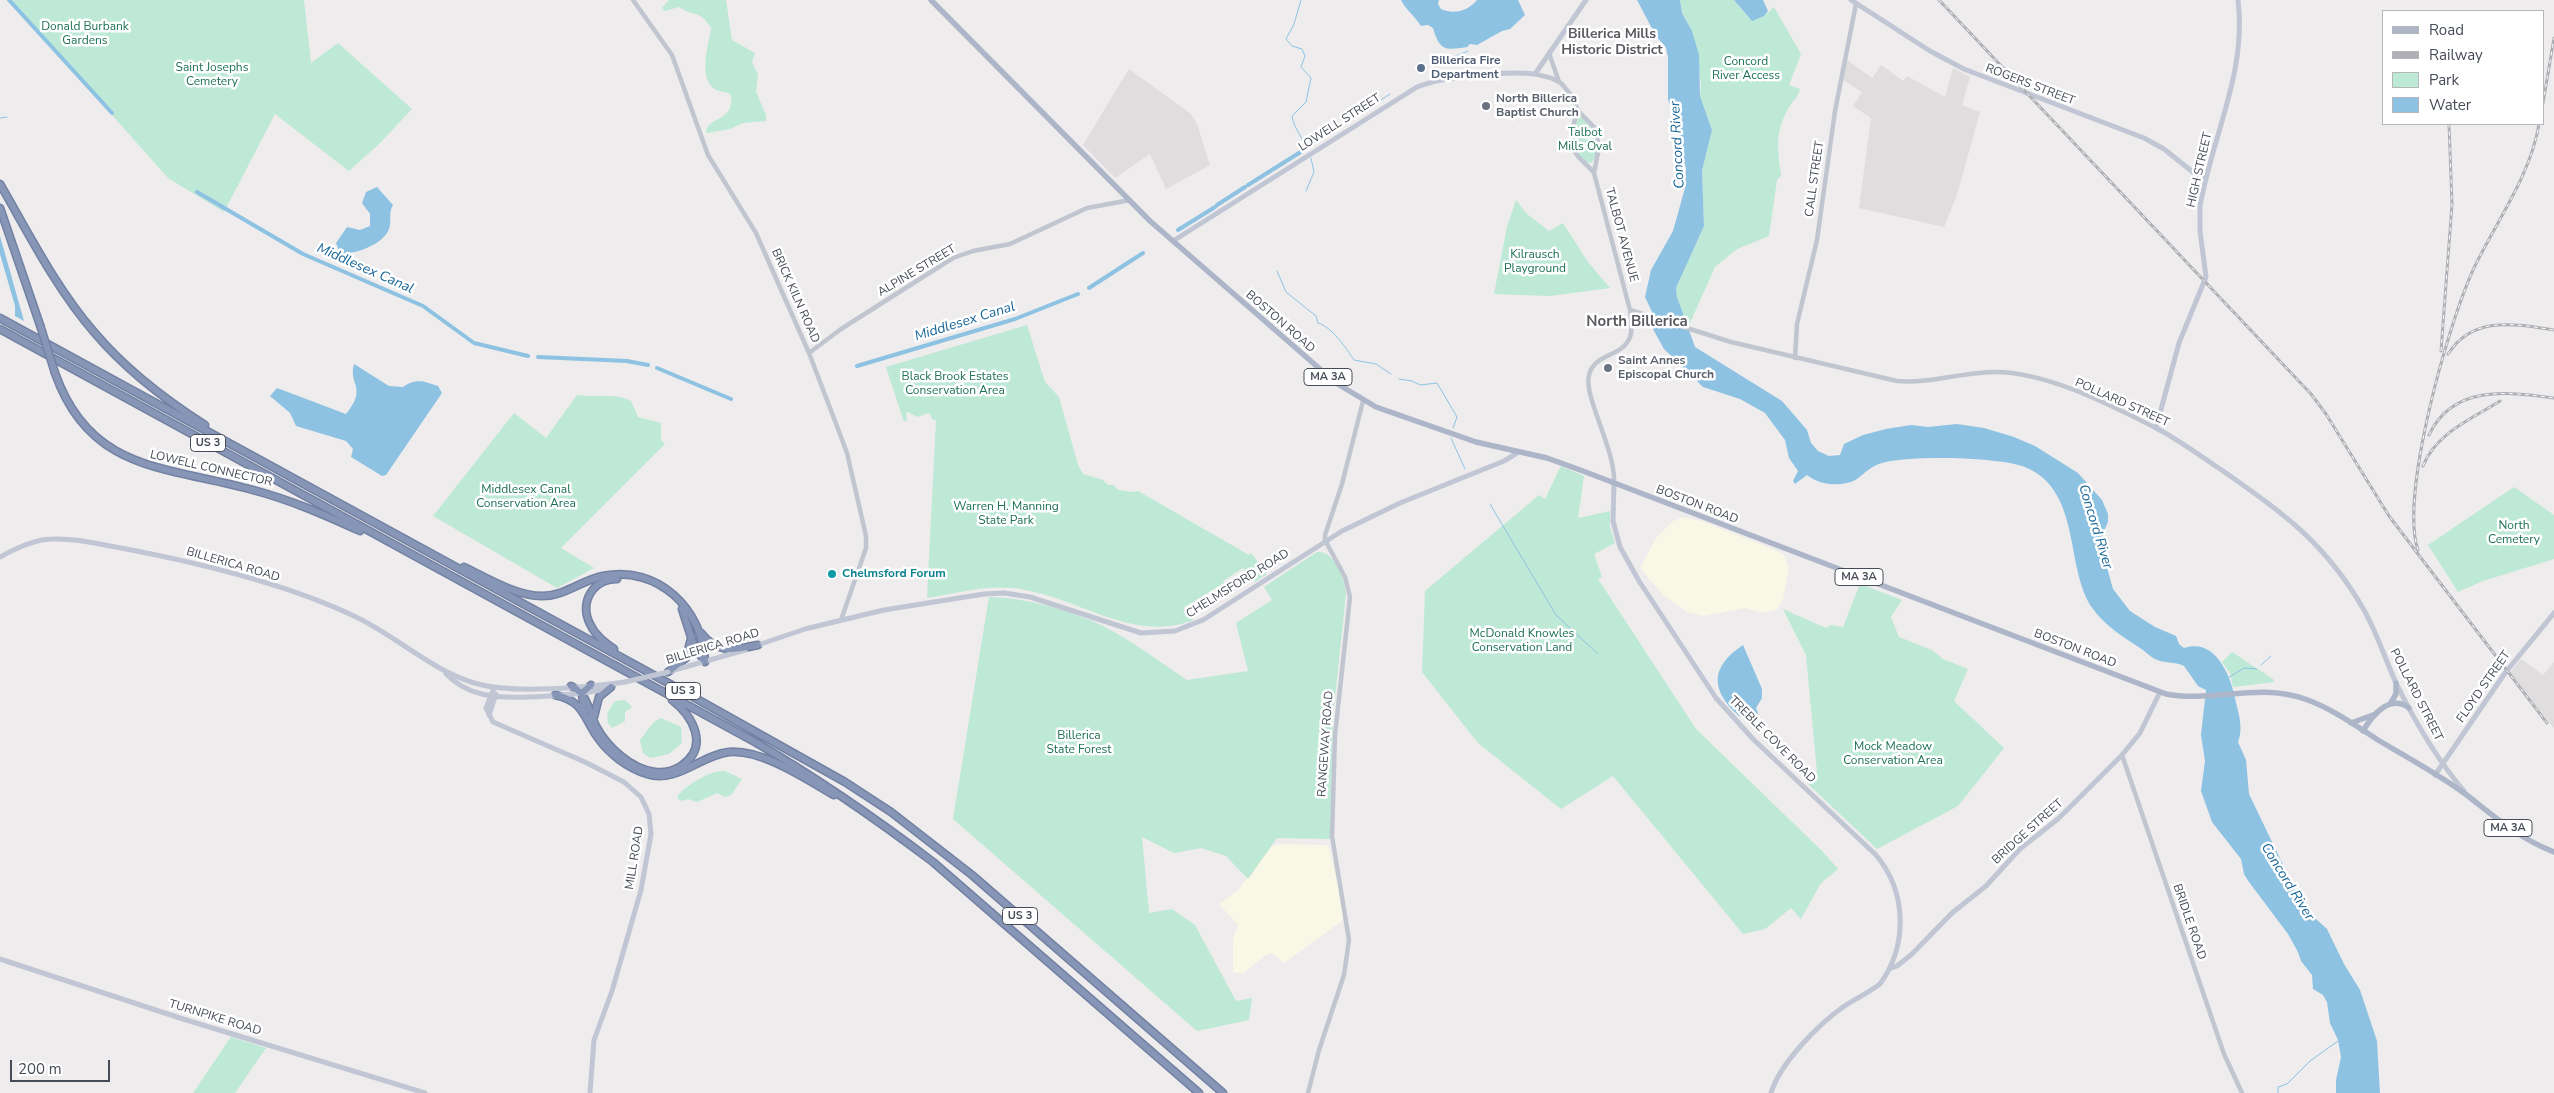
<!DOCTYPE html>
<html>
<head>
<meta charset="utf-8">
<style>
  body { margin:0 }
  #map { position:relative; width:2554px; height:1093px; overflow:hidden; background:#eeecec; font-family:"Nunito Sans",sans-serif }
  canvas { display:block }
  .legend { position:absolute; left:2382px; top:10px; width:162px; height:115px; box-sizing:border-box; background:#fff; border:1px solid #b5b7bc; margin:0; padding:6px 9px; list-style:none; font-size:15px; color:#464c57 }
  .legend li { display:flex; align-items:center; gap:10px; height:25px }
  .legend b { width:25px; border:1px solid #b5b7bc }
  .scale { position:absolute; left:10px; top:1060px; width:100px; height:22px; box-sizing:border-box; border:2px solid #464c57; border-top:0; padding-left:6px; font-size:15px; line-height:18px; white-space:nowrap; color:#464c57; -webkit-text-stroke:4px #fff; paint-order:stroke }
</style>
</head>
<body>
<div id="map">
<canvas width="2554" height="1093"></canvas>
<ul class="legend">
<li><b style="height:6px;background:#adb6c9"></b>Road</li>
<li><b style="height:6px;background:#afb0b6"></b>Railway</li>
<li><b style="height:14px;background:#bde9d6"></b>Park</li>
<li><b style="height:14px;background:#8dc2e3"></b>Water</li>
</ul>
<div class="scale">200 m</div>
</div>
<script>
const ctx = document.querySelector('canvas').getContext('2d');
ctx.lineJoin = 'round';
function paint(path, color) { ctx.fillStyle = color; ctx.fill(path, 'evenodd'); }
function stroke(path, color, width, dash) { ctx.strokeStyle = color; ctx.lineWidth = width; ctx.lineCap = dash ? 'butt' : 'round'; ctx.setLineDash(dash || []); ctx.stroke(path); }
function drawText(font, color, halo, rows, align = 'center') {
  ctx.font = font + ' "Nunito Sans",sans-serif'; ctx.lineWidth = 5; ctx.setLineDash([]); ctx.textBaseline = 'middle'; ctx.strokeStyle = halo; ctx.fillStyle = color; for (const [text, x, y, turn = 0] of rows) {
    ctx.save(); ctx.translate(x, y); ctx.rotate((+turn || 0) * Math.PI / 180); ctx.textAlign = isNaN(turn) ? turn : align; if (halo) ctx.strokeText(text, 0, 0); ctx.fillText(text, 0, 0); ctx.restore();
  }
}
paint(new Path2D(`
  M 1683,517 L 1701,521 L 1773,549 L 1784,555 L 1789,568 L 1783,600 L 1777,610 L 1762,613 L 1746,608 L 1703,616 L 1687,612 L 1664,596 L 1640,568 L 1656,538 L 1673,521 Z
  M 1278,844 L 1328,845 L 1341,896 L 1343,920 L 1284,963 L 1272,953 L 1264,956 L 1243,974 L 1233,972 L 1233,938 L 1238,925 L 1219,904 L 1239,889 L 1269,848 Z`), '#f9f7e5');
paint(new Path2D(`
  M 1847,60 L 1872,78 L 1881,65 L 1903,81 L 1907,76 L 1945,97 L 1953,68 L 1970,77 L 1962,105 L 1980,112 L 1957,195 L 1944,227 L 1859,208 L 1871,118 L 1853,106 L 1862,92 L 1843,80 Z
  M 1129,69 L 1191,114 L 1197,124 L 1210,165 L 1166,189 L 1150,154 L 1115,178 L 1083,145 Z
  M 2521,659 L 2543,675 L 2554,662 L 2554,728 L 2510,673 Z`), '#dfdddd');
paint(new Path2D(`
  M 10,0 L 304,0 L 311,63 L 338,43 L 412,109 L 379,144 L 349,171 L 275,114 L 224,212 L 168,178 Z
  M 669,0 L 726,0 L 732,40 L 755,53 L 752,62 L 758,75 L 756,92 L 766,115 L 766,121 L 743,123 L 730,129 L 707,133 L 706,132 C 708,116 735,122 731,95 C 726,91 722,92 716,90 C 697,79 709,44 711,28 C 698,8 695,18 679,7 L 665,11 L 662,8 Z
  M 1680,0 L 1734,0 L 1750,19 L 1764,16 L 1774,7 L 1801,54 L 1789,85 L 1800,89 C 1798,98 1792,101 1788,109 C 1774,134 1778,149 1781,176 L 1777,180 L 1769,236 L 1737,249 L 1715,267 L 1689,325 L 1685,324 L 1677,297 L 1676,288 L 1704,226 L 1702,171 L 1712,130 L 1700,96 L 1701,83 L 1692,31 L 1682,13 Z
  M 1581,117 C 1599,120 1604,152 1591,163 C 1568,161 1573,134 1576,118 Z
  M 1516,200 L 1527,214 L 1549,231 L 1563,223 L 1588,262 L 1610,288 L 1550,296 L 1494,294 L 1507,227 Z
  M 1027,325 L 1045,382 L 1059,397 L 1078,465 L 1083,474 L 1103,480 L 1108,485 L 1114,485 L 1118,490 L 1132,492 L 1138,491 L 1249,555 L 1251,553 L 1267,574 L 1255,582 L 1243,568 L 1223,581 L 1224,583 L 1183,608 L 1194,620 C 1134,643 1082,600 1025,590 C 992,583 960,593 927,598 L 936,420 L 933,420 L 929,413 L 917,417 L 908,412 L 906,413 L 907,420 L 904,422 L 886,367 Z
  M 577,395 C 594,398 616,393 631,401 L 638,417 L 661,423 L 661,440 L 665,444 L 561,548 L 594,568 L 557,588 L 433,516 L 514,413 L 546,438 Z
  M 1561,466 L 1584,476 L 1578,518 L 1610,511 L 1610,527 L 1615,543 L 1594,554 L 1602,577 L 1598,579 L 1696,729 L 1822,851 L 1838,869 L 1821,883 L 1801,919 L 1791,908 L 1765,929 L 1743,934 L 1613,776 L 1561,809 L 1478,743 L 1422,672 L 1425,591 L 1539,495 L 1545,499 Z
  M 2514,487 L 2554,515 L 2554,559 L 2483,581 L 2458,592 L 2428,545 Z
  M 1317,552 C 1335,550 1345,580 1346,594 L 1333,717 L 1330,839 L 1277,838 L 1248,879 L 1226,856 L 1201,848 L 1174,853 L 1142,837 L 1149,913 L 1172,909 L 1195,925 L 1236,1001 L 1252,998 L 1249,1020 L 1197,1031 L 953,819 L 989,597 C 1024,597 1076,612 1107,628 C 1135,643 1161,663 1187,680 L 1248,671 L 1236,623 L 1272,600 L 1264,587 Z
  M 1860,584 L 1902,600 L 1891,617 L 1899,637 L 1932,650 L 1943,659 L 1968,669 L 1954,701 L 2004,748 L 1958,806 L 1877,849 L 1807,783 L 1817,772 L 1806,655 L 1783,609 L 1826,628 L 1831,625 L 1843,627 Z
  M 2232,652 L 2273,679 L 2274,682 L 2233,687 L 2230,673 L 2222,662 Z
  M 625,700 L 632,707 L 625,712 L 625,721 L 612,728 L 608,723 L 607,713 L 615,701 Z
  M 661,718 L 681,727 L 682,743 L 669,754 L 650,758 L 643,753 L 640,740 L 653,723 Z
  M 725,771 L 742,779 L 731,795 L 725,797 L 717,793 L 697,802 L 688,799 L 682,801 L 678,799 L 678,795 C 689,784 708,771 725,771 Z
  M 231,1037 L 266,1048 L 235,1093 L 193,1093 Z`), '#bde9d6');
paint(new Path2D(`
  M 1401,0 L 1439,0 L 1438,4 L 1441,9 C 1454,15 1468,11 1477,0 L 1518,0 L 1525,15 L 1510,29 L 1502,31 L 1477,45 L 1470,44 L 1467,47 C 1446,50 1440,52 1433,28 L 1428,25 L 1421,26 C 1414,15 1406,10 1401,0 Z
  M 1637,0 L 1680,0 L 1682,13 L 1692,31 L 1699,55 L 1700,96 L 1712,130 L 1702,171 L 1704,226 L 1676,288 L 1677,297 L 1695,347 L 1782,401 L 1807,430 L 1811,443 L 1818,451 L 1829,456 L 1840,455 L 1844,444 L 1863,435 L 1886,429 L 1911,425 L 1928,427 L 1957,424 L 1984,428 L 2014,437 L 2035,446 L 2078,473 L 2102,500 L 2108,514 L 2108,522 L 2103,533 L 2104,557 L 2113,589 L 2130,611 L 2155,627 L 2176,636 L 2179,644 L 2184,648 C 2215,638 2230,674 2235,698 C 2238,713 2244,727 2238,742 L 2246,760 L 2249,794 L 2299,898 L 2305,909 L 2327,929 L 2344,964 L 2360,990 L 2377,1041 L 2380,1093 L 2336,1093 L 2336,1080 L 2341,1057 L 2338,1040 L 2330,1023 L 2327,1002 L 2323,995 L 2313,989 L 2312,975 L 2301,961 L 2298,952 L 2288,934 L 2249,882 L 2244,874 L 2241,859 L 2212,822 L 2201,791 L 2205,761 L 2201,735 L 2206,690 L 2198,686 L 2184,666 C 2175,661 2164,664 2155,659 C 2151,657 2147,653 2143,650 C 2125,638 2106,627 2093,609 C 2064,569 2083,491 2025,467 C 1999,457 1909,455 1882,463 C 1871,466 1865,473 1857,479 C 1842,488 1819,485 1807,475 L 1795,484 L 1793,481 L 1798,471 L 1789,458 L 1785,440 L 1765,413 L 1740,399 L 1703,387 L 1664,349 L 1653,329 L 1652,312 L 1645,297 L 1651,270 L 1673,231 L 1685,188 L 1686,168 L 1681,153 L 1680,129 L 1668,100 L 1668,57 L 1666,48 L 1656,36 Z
  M 1734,0 L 1763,0 L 1768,11 L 1764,16 L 1752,21 Z
  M 377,187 L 393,205 C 388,213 392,221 389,229 C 384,244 355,255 340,253 L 336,243 L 347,227 L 360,230 L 370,226 L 370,214 L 362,203 L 366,192 Z
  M 0,236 L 24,321 L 15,316 L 15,306 L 0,254 Z
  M 354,364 L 389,386 L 403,387 C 416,378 424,381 438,386 L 442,393 L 386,475 L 382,476 L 351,457 L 353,449 L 346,441 L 296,426 L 290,413 L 270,396 L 277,388 L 346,414 C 368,387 348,385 354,364 Z
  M 1743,645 L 1762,689 L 1762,698 L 1756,708 L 1758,713 L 1756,717 L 1739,716 C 1710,690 1710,667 1743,645 Z`), '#8dc2e3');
stroke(new Path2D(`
  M 1301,0 L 1294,24 L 1286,39 L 1292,46 L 1302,49 L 1305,56 L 1301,67 L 1311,78 L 1306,102 L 1292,116 C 1294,129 1303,137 1307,150
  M 1439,63 L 1468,51
  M 0,118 L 7,117
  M 1307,148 L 1390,94
  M 1306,191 L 1314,172 L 1311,158
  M 1277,271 L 1286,292 L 1316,316 L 1318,323 C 1332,327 1346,348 1354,360 L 1376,364 L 1391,374
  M 1399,379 L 1412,381 L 1420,385 L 1437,383 L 1457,417 L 1453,428
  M 1451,438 L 1465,469
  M 1490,504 L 1556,615 L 1598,654
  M 2261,665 L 2271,656
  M 2228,678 L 2244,668 L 2257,669
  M 2278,1093 L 2278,1087 L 2287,1084 L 2310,1061 L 2338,1041`), '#8dc2e3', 1);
stroke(new Path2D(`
  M 9,0 L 112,113
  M 1248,185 L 1307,148
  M 197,192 L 303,254 L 423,306 L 474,343 L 528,356
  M 1217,205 L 1245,187
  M 1178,230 L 1215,207
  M 1089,288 L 1143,253
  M 538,357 L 627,361 L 648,365
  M 857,366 L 1015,319 L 1078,294
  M 657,368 L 731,399`), '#8dc2e3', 4);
const motorway = new Path2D(`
  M 0,184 C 29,234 56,288 94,332 C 126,370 164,399 205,425
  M 0,208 L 40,325
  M 0,318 L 670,684 L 845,782 L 891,812 L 972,875 L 1223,1093
  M 0,329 L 755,742 C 817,778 875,818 933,862 L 1199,1093
  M 55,373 C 90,473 168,466 253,490 C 291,500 325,515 360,531
  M 464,567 C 487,578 516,596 542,596 C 565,596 582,580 603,576 C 658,565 703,609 705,662
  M 682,609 L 694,646 L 705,662
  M 701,633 C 717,654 734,650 758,645
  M 614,649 C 604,642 595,635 590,624 C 579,602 593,579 617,579
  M 668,672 L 686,658 L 691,639
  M 571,686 C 588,694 588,710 596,726 C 607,747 631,769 655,772 C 664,773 673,771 681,766 C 710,747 693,716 672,700
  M 555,695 C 584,701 583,717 598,738 C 609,754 628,768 647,774 C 676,784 701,755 729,752 C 762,749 806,779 834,795
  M 584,712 L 582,693 L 591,685
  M 594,717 L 599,697 L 611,687`);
stroke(motorway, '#7381a3', 9);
stroke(new Path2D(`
  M 633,0 L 672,55 L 708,155 L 756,233 L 809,353 L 835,421 L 847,453 L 866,536 L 866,548 L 841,620
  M 1549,53 L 1559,82
  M 1535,74 L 1551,78 L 1561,83 L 1570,94 L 1579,112 L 1595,128 L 1599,147 L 1594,173
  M 1577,109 C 1575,125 1566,140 1577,155 C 1582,162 1589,166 1594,173 L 1630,310 C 1631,318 1633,329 1630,337 C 1623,357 1594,353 1589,375 C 1583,396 1616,450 1614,483
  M 1630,310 L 1731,342 L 1897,381 C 1930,384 1962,372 1995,372 C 2047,372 2110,405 2156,428
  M 809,353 L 841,329 L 953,258 L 973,251 L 1010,244 L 1087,208 L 1130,200
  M 1795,358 L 1797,324 L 1817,240 L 1835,111 L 1856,4
  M 2122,755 L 2224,1054 L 2242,1093
  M 1308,1093 L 1319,1050 L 1344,975 L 1349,940 L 1332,836 L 1335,735 L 1350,597 L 1345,577 L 1325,540 L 1325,535 L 1342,484 L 1363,401`), '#c0c5d0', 4.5);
stroke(new Path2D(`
  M 1851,0 L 1930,51 L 1964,69 L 2144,138 L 2164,149 L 2194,173 L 2206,179
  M 2238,0 C 2247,72 2212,137 2200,206 L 2200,231 L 2206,277 L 2179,343 L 2156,428 C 2181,441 2203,458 2226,473 C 2287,516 2326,544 2364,610 C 2377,633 2385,659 2396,683 C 2415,722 2436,758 2464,791
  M 1173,241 L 1417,87 C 1444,76 1505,71 1535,74 L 1586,0
  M 1614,483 L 1613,521 L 1620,547 L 1639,581 L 1716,698 L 1753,739 L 1876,855 C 1907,892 1908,945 1880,984 C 1868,993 1855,999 1843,1007 C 1818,1025 1780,1063 1771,1093
  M 0,557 C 16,548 35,539 53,539 C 76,538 98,544 121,548 C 195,562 288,584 356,617 C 398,637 433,672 478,684 C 516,694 586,687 625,682
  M 755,646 L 805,629 L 884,610 L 984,594 L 1004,593 L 1030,597 L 1141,633 L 1175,631 L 1203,620 L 1342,531 L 1400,503 L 1504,461 L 1517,453
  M 671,671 L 745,650
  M 446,674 C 456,684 469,691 482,694 C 506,701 584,695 608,688
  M 494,688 L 486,708 L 493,722 L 585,762 L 624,782 L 641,797 L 649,814 L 651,834 L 641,890 L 612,991 L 594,1040 L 590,1093
  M 489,715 L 496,694
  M 2435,775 L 2505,673 L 2554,613
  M 0,959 L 183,1019 L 425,1093
  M 1889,969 L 1897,966 L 1912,954 L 1952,913 L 1986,886 L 2020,849 L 2059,818 L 2122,755 L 2140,733 L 2160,692`), '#c0c6d3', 5);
stroke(new Path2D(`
  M 931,0 L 1150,221 L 1336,383 L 1376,407 L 1476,442 L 1547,458 L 1583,471 L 2166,694 C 2212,703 2258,682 2305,699 C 2331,708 2355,725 2378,740 C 2408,758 2440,775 2468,796 C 2496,818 2520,839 2554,852
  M 2390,704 L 2396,694 L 2396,683
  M 2351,723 L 2373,715
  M 2363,731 C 2373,714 2390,694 2409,708`), '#adb6c9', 5.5);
stroke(motorway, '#8796b7', 6);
const rail = new Path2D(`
  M 1939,0 L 2311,394 L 2326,414 L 2389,516 L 2547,723
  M 2543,103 L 2554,38
  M 2441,351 L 2452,204 L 2449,124
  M 2448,354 C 2473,315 2515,324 2554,330
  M 2429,435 C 2453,384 2508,392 2554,398
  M 2423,466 C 2436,433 2472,419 2500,401
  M 2418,550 C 2399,496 2449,321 2474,268 C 2497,220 2530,177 2539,124`);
stroke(rail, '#afb0b6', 3);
stroke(rail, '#fff', 1, [4]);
const motorwayBridge = new Path2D(`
  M 40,325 L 55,373`);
stroke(motorwayBridge, '#7381a3', 9, []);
stroke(new Path2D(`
  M 625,682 L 668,672`), '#c0c6d3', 5);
stroke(motorwayBridge, '#8796b7', 6);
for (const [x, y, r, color] of [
  [1421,68,5,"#5c6f8a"],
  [1486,106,5,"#6b7280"],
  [1608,368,5,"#6b7280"],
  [832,574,5,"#0f9aa8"]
]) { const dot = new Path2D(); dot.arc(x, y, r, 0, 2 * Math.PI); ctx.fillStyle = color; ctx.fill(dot); stroke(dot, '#fff', 2); }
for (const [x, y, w] of [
  [1328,377,48],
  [208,443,35],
  [1859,577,48],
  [683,691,35],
  [2508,828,48],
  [1020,916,35]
]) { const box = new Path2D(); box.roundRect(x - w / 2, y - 8.5, w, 17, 4); ctx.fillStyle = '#fff'; ctx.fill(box); stroke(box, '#464c57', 1); }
drawText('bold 11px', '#464c57', null, [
  ["MA 3A",1328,377],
  ["US 3",208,443],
  ["MA 3A",1859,577],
  ["US 3",683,691],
  ["MA 3A",2508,828],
  ["US 3",1020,916]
]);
drawText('12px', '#1e7157', '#fff', [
  ["Donald Burbank",85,27],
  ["Gardens",85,41],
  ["Concord",1746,62],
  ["River Access",1746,76],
  ["Saint Josephs",212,68],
  ["Cemetery",212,82],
  ["Talbot",1585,133],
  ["Mills Oval",1585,147],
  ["Kilrausch",1535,255],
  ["Playground",1535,269],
  ["Black Brook Estates",955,377],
  ["Conservation Area",955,391],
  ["Middlesex Canal",526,490],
  ["Conservation Area",526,504],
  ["Warren H. Manning",1006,507],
  ["State Park",1006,521],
  ["North",2514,526],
  ["Cemetery",2514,540],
  ["McDonald Knowles",1522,634],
  ["Conservation Land",1522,648],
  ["Billerica",1079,736],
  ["State Forest",1079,750],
  ["Mock Meadow",1893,747],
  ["Conservation Area",1893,761]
]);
drawText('bold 12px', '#4e5e75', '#fff', [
  ["Billerica Fire",1431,61],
  ["Department",1431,75]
], 'left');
drawText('12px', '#464c57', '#fff', [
  ["ROGERS STREET",2030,85,21],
  ["LOWELL STREET",1340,123,-33],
  ["HIGH STREET",2200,170,-77],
  ["CALL STREET",1815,179,-82],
  ["TALBOT AVENUE",1621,235,75],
  ["ALPINE STREET",917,271,-31],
  ["BRICK KILN ROAD",795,296,66],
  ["BOSTON ROAD",1280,322,41],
  ["POLLARD STREET",2122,403,24],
  ["LOWELL CONNECTOR",211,469,13],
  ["BOSTON ROAD",1697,505,21],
  ["BILLERICA ROAD",233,565,16],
  ["CHELMSFORD ROAD",1238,584,-32],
  ["BILLERICA ROAD",713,647,-17],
  ["BOSTON ROAD",2075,649,21],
  ["FLOYD STREET",2484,687,-55],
  ["POLLARD STREET",2416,695,63],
  ["TREBLE COVE ROAD",1772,740,45],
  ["RANGEWAY ROAD",1326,744,-86],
  ["BRIDGE STREET",2028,832,-42],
  ["MILL ROAD",635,858,-81],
  ["BRIDLE ROAD",2189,922,71],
  ["TURNPIKE ROAD",215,1018,17]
]);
drawText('bold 12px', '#5b616d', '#fff', [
  ["North Billerica",1496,99],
  ["Baptist Church",1496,113],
  ["Saint Annes",1618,361],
  ["Episcopal Church",1618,375]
], 'left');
drawText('bold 12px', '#0d838f', '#fff', [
  ["Chelmsford Forum",842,574]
], 'left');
drawText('bold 14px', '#595b60', '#fff', [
  ["Billerica Mills",1612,35],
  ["Historic District",1612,51]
]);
drawText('italic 14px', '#186698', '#fff', [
  ["Concord River",1678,145,-93],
  ["Middlesex Canal",365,269,24],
  ["Middlesex Canal",965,322,-17],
  ["Concord River",2095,527,73],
  ["Concord River",2287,882,58]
]);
drawText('bold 15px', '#595b60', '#fff', [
  ["North Billerica",1637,322]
]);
</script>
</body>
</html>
